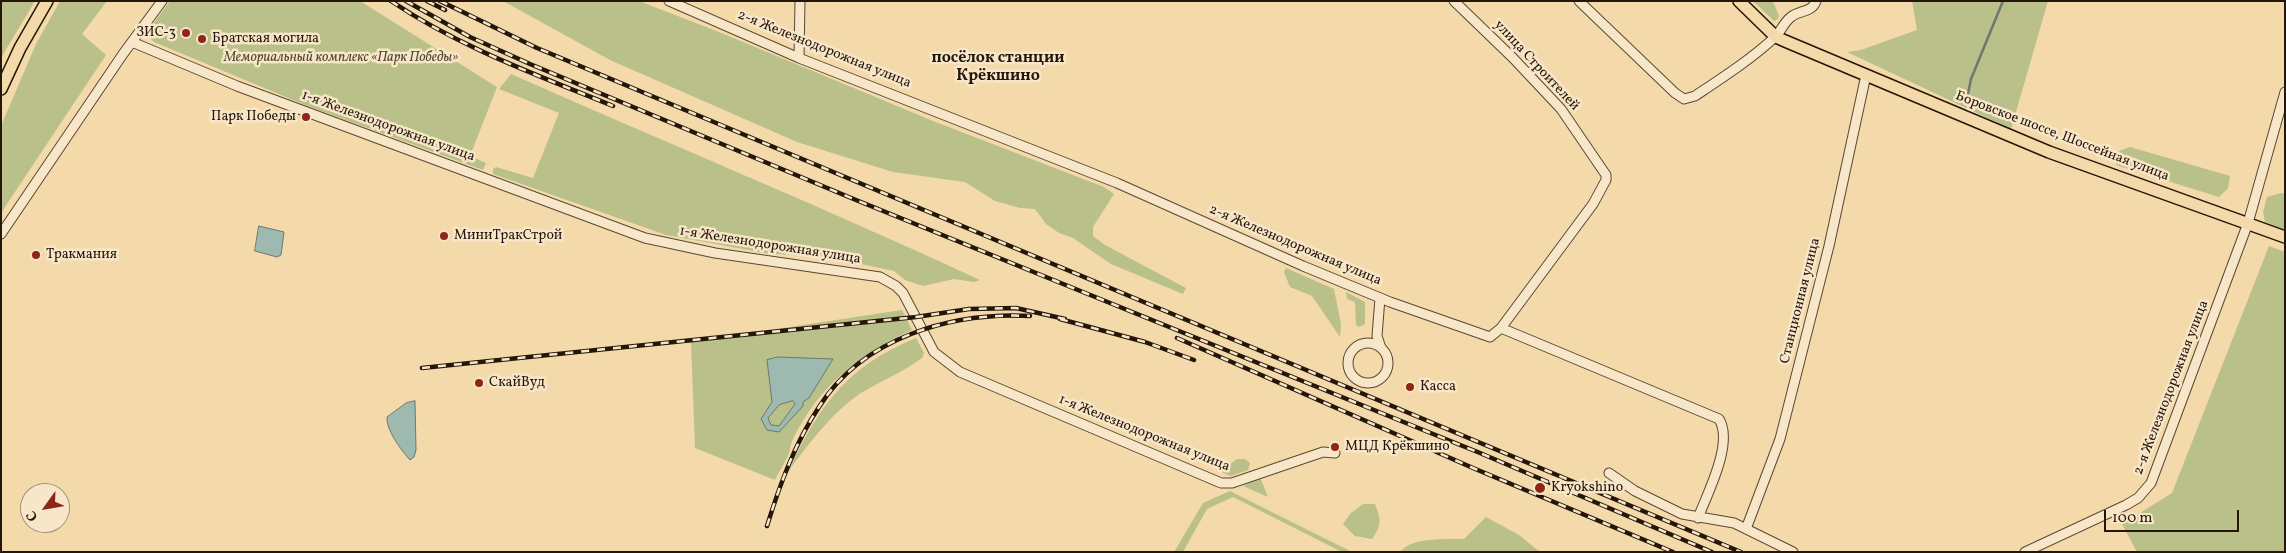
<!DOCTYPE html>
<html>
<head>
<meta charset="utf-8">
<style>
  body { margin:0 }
  #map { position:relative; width:2286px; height:553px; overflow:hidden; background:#f4d9aa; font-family:Vollkorn,serif }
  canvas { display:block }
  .frame { position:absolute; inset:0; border:2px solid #24170a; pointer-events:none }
  .north { position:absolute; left:20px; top:483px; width:50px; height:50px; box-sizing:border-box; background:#f8e6c8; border:1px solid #a3937c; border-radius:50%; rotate:238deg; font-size:14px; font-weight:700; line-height:20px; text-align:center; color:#24170a }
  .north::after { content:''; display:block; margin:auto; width:18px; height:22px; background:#8f2418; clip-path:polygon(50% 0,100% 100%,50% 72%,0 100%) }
  .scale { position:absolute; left:2104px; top:510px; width:135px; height:22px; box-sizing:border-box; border:2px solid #24170a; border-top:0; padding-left:6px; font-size:15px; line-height:18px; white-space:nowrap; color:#24170a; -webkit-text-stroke:4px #f8e6c8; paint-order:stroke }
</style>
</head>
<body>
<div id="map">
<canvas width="2286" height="553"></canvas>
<div class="frame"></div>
<div class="north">С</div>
<div class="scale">100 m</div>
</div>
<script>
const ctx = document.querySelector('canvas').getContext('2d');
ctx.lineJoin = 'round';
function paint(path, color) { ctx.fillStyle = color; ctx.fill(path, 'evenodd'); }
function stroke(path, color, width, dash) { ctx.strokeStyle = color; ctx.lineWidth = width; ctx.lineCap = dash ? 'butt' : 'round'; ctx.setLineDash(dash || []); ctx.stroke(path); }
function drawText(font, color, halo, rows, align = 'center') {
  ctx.font = font + ' Vollkorn,serif'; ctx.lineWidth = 5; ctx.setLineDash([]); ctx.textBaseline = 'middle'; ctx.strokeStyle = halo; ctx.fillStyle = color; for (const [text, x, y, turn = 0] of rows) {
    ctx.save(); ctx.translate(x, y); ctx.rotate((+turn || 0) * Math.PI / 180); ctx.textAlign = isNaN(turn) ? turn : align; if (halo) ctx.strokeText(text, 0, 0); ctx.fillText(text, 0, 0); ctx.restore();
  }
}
paint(new Path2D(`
  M 1,1 L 35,1 L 1,58 Z
  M 60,1 L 107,1 L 82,34 L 106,55 L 1,213 L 1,126 L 36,44 Z
  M 170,1 L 360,1 L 497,87 L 470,156 L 486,163 L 483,170 L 305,105 L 154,42 L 150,38 L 150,28 Z
  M 503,1 L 639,1 L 719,32 L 933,121 L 1104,187 L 1114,194 L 1093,227 L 1093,236 L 1105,245 L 1186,288 L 1183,294 L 1111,264 L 1073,238 L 1059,233 L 1046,224 L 1035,209 L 1020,208 L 995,201 L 965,182 L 893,172 L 797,142 L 610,60 Z
  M 1753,1 L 1773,1 L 1779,16 L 1778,19 L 1774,21 Z
  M 1912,1 L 2048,1 L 2011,129 L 1847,52 L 1861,50 L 1917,30 Z
  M 511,74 C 667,143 825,208 980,280 L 974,282 L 954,279 L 923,286 L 905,280 L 894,271 L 819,255 L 771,254 L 666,235 L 493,174 L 493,169 L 496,167 L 533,178 L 559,113 L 499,89 Z
  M 2130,147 L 2230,176 L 2228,188 L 2219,197 L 2116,165 L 2119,151 Z
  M 2281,193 L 2285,194 L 2285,230 L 2265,222 L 2263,212 L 2267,197 Z
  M 2269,246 L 2285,252 L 2285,552 L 2137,552 L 2122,524 L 2172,493 Z
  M 1286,268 L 1334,289 L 1341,324 L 1340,337 L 1312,296 L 1290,287 L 1284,272 Z
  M 1346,292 L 1365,302 L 1365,324 L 1359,327 L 1356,325 L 1355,302 L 1347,299 Z
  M 902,310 L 912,330 C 867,350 824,382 800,426 C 795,434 791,442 790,449 C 790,455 778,473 775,480 L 695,448 L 691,342 Z
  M 916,338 L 924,353 L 922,358 C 903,372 881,381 861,393 C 830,414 809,444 787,473 C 820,406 844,368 916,338 Z
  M 1237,459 L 1245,459 L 1250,463 L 1248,470 L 1231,476 L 1223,473 L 1222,470 Z
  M 1260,477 L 1268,497 L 1243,486 Z
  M 1230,491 L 1352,552 L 1342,552 L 1233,497 L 1207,509 L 1183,552 L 1174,552 L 1203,503 Z
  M 1363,504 L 1375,504 C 1381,520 1382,525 1372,539 L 1355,536 L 1343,524 L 1350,514 Z
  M 1486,517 L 1519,535 L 1540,552 L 1400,552 C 1411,537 1447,539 1464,539 Z`), '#b9c08a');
const water = new Path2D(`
  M 259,226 L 284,232 L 281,255 L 277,257 L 255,251 Z
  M 778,357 L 833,359 L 809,398 L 803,402 L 803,406 L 779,432 L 767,430 L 761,419 L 772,402 L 767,360 ZM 793,401 L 795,404 L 779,426 L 771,425 L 768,418 L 779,405 Z
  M 415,401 L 416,450 L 414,457 L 410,460 C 401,450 386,430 387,417 L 406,403 Z`);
paint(water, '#9db9b0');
stroke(water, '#6d786e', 1);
stroke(new Path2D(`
  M 1966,104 L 1971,79 L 2003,1`), '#6d786e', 2.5);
const minor = new Path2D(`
  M 669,1 L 799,58 L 1117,183 L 1303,266 L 1390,302 L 1490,337 L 1501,328 L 1593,204 L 1606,180 L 1606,175 L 1561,109 L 1513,58 L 1454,1
  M 1579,1 L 1675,93 L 1684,99 L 1695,96 C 1722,78 1750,60 1774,38 C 1781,32 1783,23 1791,17 C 1799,10 1812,13 1816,1
  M 132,42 L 237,86 L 645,238 L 715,253 L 880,277 L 896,286 L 903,293 L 934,352 L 960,372 L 1221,483 L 1232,483 L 1323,452 L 1335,453
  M 799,58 L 800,1
  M 1,234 L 123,54 L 162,1
  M 1380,298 L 1377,336 L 1381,348
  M 1501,328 L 1719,419 C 1734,443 1707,494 1698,518
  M1348 363a20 20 0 1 1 40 0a20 20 0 1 1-40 0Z
  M 1609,473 L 1635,491 L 1682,514 L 1734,523 L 1793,552
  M 1746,529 L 1780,439 L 1829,246 L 1866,75
  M 2025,552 L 2126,505 L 2138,498 L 2151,483 L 2248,223 L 2285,92`);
const major = new Path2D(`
  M 1739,1 L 1776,37 L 1785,41 L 2049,152 L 2285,237
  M 1,89 L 20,48 L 47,1`);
stroke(minor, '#584832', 11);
stroke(major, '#24170a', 14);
stroke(minor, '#f8e6c8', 9);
stroke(major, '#f4d9aa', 11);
const rail = new Path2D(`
  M 391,1 C 459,47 537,75 613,106
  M 406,1 L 470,37 L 530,64 L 856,200 L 1480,453 L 1712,552
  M 427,1 L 445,10
  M 440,1 L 537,48 L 1741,552
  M 1060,319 L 1145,342 L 1194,360
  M 1177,338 L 1473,468 L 1673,552
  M 422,368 L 916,317 L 969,309 L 1016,308 L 1065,319
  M 767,526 C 780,484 795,443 819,407 C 863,337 952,312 1030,316`);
stroke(rail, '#24170a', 4.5);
stroke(rail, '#f8e6c8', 2.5, [8]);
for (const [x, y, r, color] of [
  [186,33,5,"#8f2418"],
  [202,39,5,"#8f2418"],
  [306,117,5,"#8f2418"],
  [444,236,5,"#8f2418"],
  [36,255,5,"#8f2418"],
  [479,383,5,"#8f2418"],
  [1410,387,5,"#8f2418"],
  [1335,447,5,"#8f2418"],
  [1540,488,6,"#8f2418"]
]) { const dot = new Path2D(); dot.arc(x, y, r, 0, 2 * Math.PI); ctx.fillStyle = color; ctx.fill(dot); stroke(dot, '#f8e6c8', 2); }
drawText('14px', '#24170a', '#f8e6c8', [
  ["ЗИС-3",176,33,"right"],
  ["Братская могила",212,39],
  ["Парк Победы",296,117,"right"],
  ["МиниТракСтрой",454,236],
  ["Тракмания",46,255],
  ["СкайВуд",489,383],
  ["Касса",1420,387],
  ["МЦД Крёкшино",1345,447],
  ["Kryokshino",1551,488]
], 'left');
drawText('14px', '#24170a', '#f8e6c8', [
  ["2-я Железнодорожная улица",824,50,22],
  ["улица Строителей",1536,66,47],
  ["1-я Железнодорожная улица",388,127,20],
  ["Боровское шоссе, Шоссейная улица",2062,137,21],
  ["1-я Железнодорожная улица",770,246,9],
  ["2-я Железнодорожная улица",1295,246,23],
  ["Станционная улица",1801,301,-76],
  ["2-я Железнодорожная улица",2172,388,-69],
  ["1-я Железнодорожная улица",1144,434,22]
]);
drawText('italic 14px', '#514a30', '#f8e6c8', [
  ["Мемориальный комплекс «Парк Победы»",341,58]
]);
drawText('bold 16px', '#24170a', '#f8e6c8', [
  ["посёлок станции",998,59],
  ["Крёкшино",998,77]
]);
</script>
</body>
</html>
